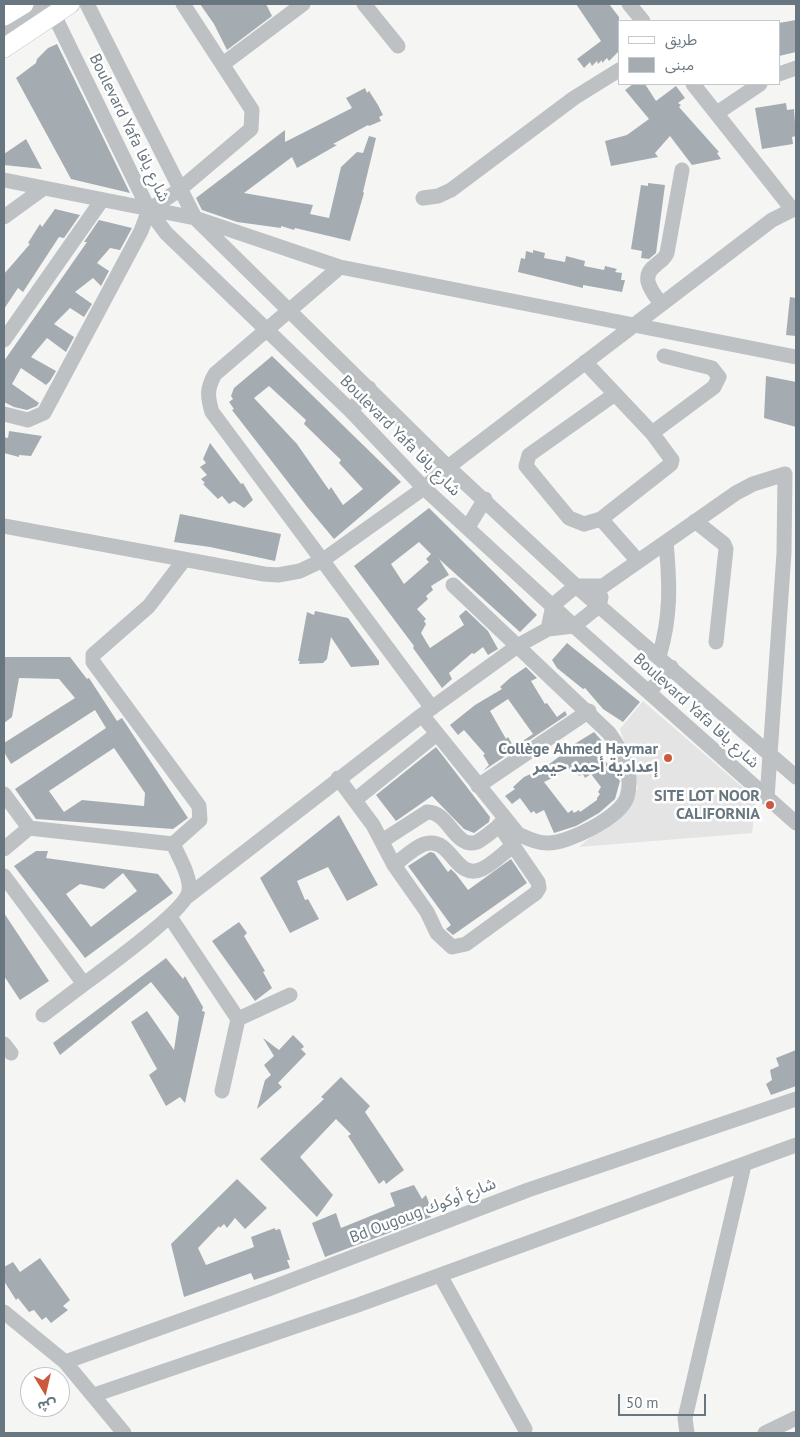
<!DOCTYPE html>
<html>
<head>
<meta charset="utf-8">
<style>
  body { margin:0 }
  #map { position:relative; width:800px; height:1437px; overflow:hidden; background:#f5f5f3; font-family:"PT Sans","Noto Sans Arabic",sans-serif }
  canvas { display:block }
  .frame { position:absolute; inset:0; border:5px solid #687680; pointer-events:none }
  .legend { position:absolute; left:618px; top:20px; width:162px; height:65px; box-sizing:border-box; background:#fff; border:1px solid #c3c8cc; margin:0; padding:6px 9px; list-style:none; font-size:15px; color:#687680 }
  .legend li { display:flex; align-items:center; gap:10px; height:25px }
  .legend b { width:25px; border:1px solid #c3c8cc }
  .north { position:absolute; left:20px; top:1367px; width:50px; height:50px; box-sizing:border-box; background:#fff; border:1px solid #c3c8cc; border-radius:50%; rotate:171deg; font-size:14px; font-weight:700; line-height:20px; text-align:center; color:#687680 }
  .north::after { content:''; display:block; margin:auto; width:18px; height:22px; background:#cc593c; clip-path:polygon(50% 0,100% 100%,50% 72%,0 100%) }
  .scale { position:absolute; left:618px; top:1394px; width:88px; height:22px; box-sizing:border-box; border:2px solid #687680; border-top:0; padding-left:6px; font-size:15px; line-height:18px; white-space:nowrap; color:#687680; -webkit-text-stroke:4px #fff; paint-order:stroke }
</style>
</head>
<body>
<div id="map">
<canvas width="800" height="1437"></canvas>
<div class="frame"></div>
<ul class="legend">
<li><b style="height:6px;background:#fff"></b>طريق</li>
<li><b style="height:14px;background:#a5acb1"></b>مبنى</li>
</ul>
<div class="north">ش</div>
<div class="scale">50 m</div>
</div>
<script>
const ctx = document.querySelector('canvas').getContext('2d');
ctx.lineJoin = 'round';
function paint(path, color) { ctx.fillStyle = color; ctx.fill(path, 'evenodd'); }
function stroke(path, color, width, dash) { ctx.strokeStyle = color; ctx.lineWidth = width; ctx.lineCap = dash ? 'butt' : 'round'; ctx.setLineDash(dash || []); ctx.stroke(path); }
function drawText(font, color, halo, rows, align = 'center') {
  ctx.font = font + ' "PT Sans","Noto Sans Arabic",sans-serif'; ctx.lineWidth = 5; ctx.setLineDash([]); ctx.textBaseline = 'middle'; ctx.strokeStyle = halo; ctx.fillStyle = color; for (const [text, x, y, turn = 0] of rows) {
    ctx.save(); ctx.translate(x, y); ctx.rotate((+turn || 0) * Math.PI / 180); ctx.textAlign = isNaN(turn) ? turn : align; if (halo) ctx.strokeText(text, 0, 0); ctx.fillText(text, 0, 0); ctx.restore();
  }
}
paint(new Path2D(`
  M 643,701 L 756,799 L 752,833 L 579,847 L 628,805 L 634,796 L 638,787 L 620,729 Z`), '#e3e4e3');
paint(new Path2D(`
  M 200,4 L 266,4 L 272,16 L 227,50 L 214,24 Z
  M 576,4 L 609,4 L 619,17 L 619,51 L 609,61 L 607,58 L 602,63 L 602,60 L 598,64 L 597,61 L 592,66 L 590,62 L 584,68 L 577,59 L 601,41 Z
  M 796,20 L 796,52 L 779,56 L 779,23 Z
  M 57,44 L 92,115 L 130,193 L 71,179 L 16,78 L 36,63 L 37,59 L 48,48 Z
  M 633,84 L 645,84 L 656,101 L 676,86 L 685,98 L 678,103 L 681,105 L 679,107 L 719,152 L 717,153 L 721,159 L 692,165 L 670,136 L 655,153 L 658,157 L 611,166 L 605,141 L 627,135 L 649,119 L 625,90 Z
  M 365,88 L 367,93 L 369,91 L 378,105 L 383,115 L 379,117 L 381,121 L 369,126 L 368,125 L 333,144 L 337,145 L 297,168 L 292,157 L 244,193 L 313,205 L 310,214 L 329,218 L 341,167 L 357,152 L 363,153 L 369,136 L 376,138 L 363,192 L 364,193 L 350,241 L 295,228 L 294,230 L 281,226 L 281,228 L 237,222 L 202,210 L 196,198 L 285,130 L 285,142 L 352,108 L 346,98 Z
  M 786,103 L 787,110 L 794,109 L 796,136 L 792,137 L 793,144 L 762,149 L 755,108 Z
  M 26,139 L 42,169 L 4,165 L 4,154 Z
  M 648,183 L 665,185 L 656,253 L 649,259 L 641,258 L 642,251 L 631,249 L 641,185 L 648,186 Z
  M 55,209 L 80,215 L 64,238 L 59,237 L 23,292 L 18,288 L 4,309 L 4,274 L 30,244 L 28,243 L 40,224 L 42,227 Z
  M 99,220 L 132,228 L 120,250 L 110,248 L 97,263 L 109,271 L 101,286 L 93,278 L 75,292 L 92,304 L 84,317 L 70,308 L 54,324 L 74,337 L 66,352 L 47,338 L 31,357 L 56,371 L 50,381 L 46,385 L 21,368 L 12,384 L 39,403 L 37,406 L 27,410 L 14,407 L 4,402 L 4,361 L 87,242 L 84,242 Z
  M 533,250 L 545,253 L 544,258 L 565,262 L 566,256 L 585,261 L 584,266 L 604,270 L 605,266 L 617,269 L 615,272 L 622,273 L 621,280 L 625,280 L 622,292 L 583,285 L 583,288 L 518,272 L 521,258 L 525,259 L 526,251 L 533,253 Z
  M 790,297 L 796,298 L 796,336 L 786,335 Z
  M 272,356 L 401,482 L 334,539 L 308,508 L 232,410 L 234,409 L 229,402 L 233,399 L 231,396 L 234,388 ZM 269,386 L 306,420 L 304,424 L 341,460 L 339,463 L 363,489 L 343,505 L 331,487 L 329,490 L 297,444 L 254,398 Z
  M 766,376 L 796,382 L 796,427 L 764,418 Z
  M 9,431 L 42,436 L 31,456 L 19,455 L 19,457 L 4,453 L 4,437 L 8,438 Z
  M 210,443 L 241,484 L 243,483 L 253,500 L 244,508 L 234,501 L 229,504 L 222,496 L 218,499 L 203,484 L 205,483 L 201,479 L 207,475 L 200,467 L 206,463 L 203,459 Z
  M 429,508 L 537,615 L 520,632 L 439,559 L 449,575 L 431,586 L 433,590 L 426,596 L 428,599 L 417,609 L 426,619 L 424,621 L 426,624 L 421,633 L 430,648 L 464,625 L 459,616 L 466,610 L 488,631 L 498,649 L 488,655 L 483,647 L 474,654 L 472,653 L 449,673 L 452,679 L 442,688 L 413,648 L 414,646 L 354,566 ZM 419,542 L 431,554 L 426,559 L 429,562 L 404,584 L 391,564 Z
  M 180,514 L 281,534 L 275,561 L 210,547 L 174,542 Z
  M 315,611 L 348,618 L 379,661 L 379,665 L 351,667 L 331,637 L 327,659 L 323,663 L 299,664 L 300,661 L 298,661 L 307,612 L 314,615 Z
  M 567,643 L 640,702 L 623,722 L 603,709 L 585,688 L 583,689 L 557,668 L 552,660 Z
  M 4,657 L 70,657 L 87,679 L 89,678 L 117,721 L 122,718 L 188,818 L 173,829 L 36,819 L 15,789 L 106,728 L 95,710 L 11,764 L 4,752 L 4,743 L 75,698 L 59,679 L 19,678 L 12,717 L 4,723 ZM 114,748 L 145,793 L 144,806 L 82,800 L 64,812 L 49,791 Z
  M 526,667 L 537,678 L 531,681 L 545,704 L 547,703 L 557,717 L 565,711 L 567,715 L 483,771 L 489,765 L 483,755 L 485,754 L 464,730 L 458,735 L 450,725 L 475,705 L 502,689 L 500,687 L 510,678 ZM 508,699 L 533,734 L 514,747 L 508,737 L 506,739 L 490,711 Z
  M 594,732 L 602,741 L 595,747 L 620,781 L 615,799 L 599,813 L 576,826 L 554,833 L 544,810 L 536,814 L 534,811 L 531,813 L 520,798 L 512,804 L 505,796 L 515,789 L 513,787 L 524,777 L 535,772 L 536,774 L 564,753 L 563,751 ZM 573,768 L 579,776 L 583,774 L 585,778 L 591,774 L 601,787 L 598,792 L 600,794 L 597,798 L 597,800 L 580,812 L 579,810 L 574,813 L 572,810 L 568,813 L 544,782 Z
  M 436,747 L 490,817 L 489,822 L 474,833 L 464,829 L 432,796 L 396,821 L 376,795 Z
  M 339,815 L 378,885 L 347,901 L 328,867 L 297,881 L 305,900 L 308,899 L 319,919 L 290,933 L 260,878 Z
  M 36,851 L 48,851 L 46,858 L 158,874 L 173,893 L 85,958 L 14,866 ZM 123,873 L 137,891 L 91,927 L 66,894 L 80,884 L 104,889 Z
  M 430,852 L 434,853 L 448,872 L 451,869 L 456,874 L 468,890 L 511,859 L 527,883 L 453,935 L 446,929 L 451,925 L 408,866 Z
  M 4,913 L 49,981 L 20,1000 L 4,976 Z
  M 239,922 L 247,933 L 244,936 L 265,971 L 263,972 L 272,988 L 255,1001 L 212,941 Z
  M 166,958 L 183,979 L 185,976 L 203,1007 L 202,1011 L 205,1012 L 185,1103 L 180,1097 L 166,1106 L 149,1075 L 157,1069 L 131,1022 L 147,1011 L 174,1050 L 179,1017 L 151,982 L 60,1055 L 53,1043 Z
  M 293,1035 L 302,1044 L 304,1047 L 301,1049 L 306,1054 L 278,1083 L 282,1087 L 257,1109 L 265,1080 L 271,1075 L 264,1065 L 274,1056 L 263,1038 L 279,1050 Z
  M 796,1050 L 796,1086 L 771,1095 L 766,1084 L 772,1080 L 770,1070 L 779,1066 L 776,1058 Z
  M 341,1077 L 370,1106 L 365,1112 L 404,1170 L 386,1184 L 384,1180 L 379,1184 L 348,1136 L 351,1134 L 336,1119 L 300,1157 L 333,1195 L 317,1217 L 260,1159 L 324,1099 L 321,1097 Z
  M 237,1179 L 267,1208 L 245,1229 L 235,1218 L 227,1228 L 224,1224 L 220,1228 L 219,1226 L 198,1248 L 206,1265 L 254,1247 L 251,1237 L 275,1228 L 275,1230 L 280,1229 L 290,1260 L 287,1260 L 290,1268 L 254,1280 L 251,1273 L 184,1297 L 171,1244 Z
  M 414,1185 L 422,1199 L 426,1195 L 432,1211 L 429,1211 L 431,1217 L 325,1257 L 312,1223 L 336,1213 L 341,1228 L 395,1206 L 390,1193 Z
  M 40,1258 L 70,1300 L 63,1306 L 68,1310 L 51,1323 L 46,1317 L 42,1320 L 34,1310 L 29,1312 L 18,1298 L 16,1300 L 4,1281 L 4,1267 L 13,1262 L 20,1272 Z`), '#a5acb1');
const major = new Path2D(`
  M 4,16 L 24,4
  M 4,48 L 70,4`);
stroke(major, '#b1b5b8', 20);
stroke(new Path2D(`
  M 87,4 L 195,218 L 448,467 L 576,586 L 796,777
  M 364,4 L 398,46
  M 629,4 L 643,21
  M 54,15 L 149,210 L 166,233 L 351,411 L 424,488 L 574,626 L 796,823
  M 4,34 L 50,4
  M 223,64 L 303,4
  M 779,74 L 796,68
  M 693,84 L 792,209
  M 717,113 L 760,84
  M 4,180 L 195,218 L 340,267
  M 423,198 L 438,196 L 451,190 L 574,98 L 619,70
  M 4,217 L 44,188
  M 661,304 C 652,291 639,277 656,265 C 660,261 665,259 667,253 L 682,170
  M 4,340 L 102,200
  M 585,362 L 652,433 L 672,460 L 671,464 L 601,519 L 638,561
  M 351,411 L 369,388
  M 4,414 L 28,420 L 44,413 L 141,231 L 149,210 L 179,190 L 251,129 L 252,110 L 183,4
  M 652,433 L 714,387 L 719,377 L 712,368 L 664,356
  M 601,519 L 584,524 L 569,518 L 526,466 L 529,455 L 615,394
  M 695,521 L 724,544 L 726,549 L 716,642
  M 4,526 L 264,574 L 278,575 L 300,571 L 323,560 L 424,488 L 448,467 L 772,220 L 796,208
  M 468,527 L 485,499
  M 548,629 L 553,605 L 576,586 L 603,586 L 736,493 L 753,484 L 785,474 L 784,553 L 767,798
  M 659,657 C 671,616 670,585 666,542
  M 649,692 L 671,667
  M 432,708 L 212,412 C 207,396 207,388 215,374 L 340,267 L 796,357
  M 422,715 L 518,834 C 527,838 536,843 547,843 C 567,844 621,817 627,797 C 634,775 622,751 609,733 L 453,585
  M 338,778 L 373,825 L 394,865 L 427,912 L 437,933 L 452,947 L 466,944 L 536,893 L 539,888 L 538,882 L 499,825
  M 478,786 L 589,711
  M 4,794 L 29,828
  M 355,800 L 433,737
  M 382,841 L 427,812 C 449,811 455,850 477,842 C 485,838 492,831 499,826
  M 173,844 L 200,820 L 199,806 L 93,662 L 93,655 L 149,606 L 184,560
  M 4,849 L 29,828
  M 394,865 C 404,858 418,843 430,843 C 452,841 457,881 482,869 C 493,864 503,853 513,846
  M 4,876 L 84,984 C 103,970 186,910 189,891 C 191,877 179,857 173,844 L 29,828
  M 188,896 L 422,715 L 519,645 L 548,629 L 574,626 L 599,606 L 601,597
  M 170,917 L 238,1019 L 290,995
  M 43,1015 L 84,984
  M 4,1044 L 11,1053
  M 222,1091 L 238,1019
  M 440,1275 L 525,1429
  M 4,1312 L 65,1362 L 124,1433
  M 65,1362 L 266,1290 L 528,1190 L 796,1099
  M 94,1395 L 358,1305 L 796,1145
  M 687,1433 L 685,1418 L 744,1165
  M 765,1433 L 796,1418`), '#bdc1c4', 15);
stroke(major, '#fff', 19);
for (const [x, y, r, color] of [
  [668,758,5,"#cc593c"],
  [770,805,5,"#cc593c"]
]) { const dot = new Path2D(); dot.arc(x, y, r, 0, 2 * Math.PI); ctx.fillStyle = color; ctx.fill(dot); stroke(dot, '#fff', 2); }
drawText('16px', '#687680', '#fff', [
  ["Boulevard Yafa شارع يافا",129,128,64],
  ["Boulevard Yafa شارع يافا",400,436,45],
  ["Boulevard Yafa شارع يافا",696,711,42],
  ["Bd Ougoug شارع أوكوك",423,1211,-21]
]);
drawText('bold 16px', '#687680', '#fff', [
  ["Collège Ahmed Haymar",658,749],
  ["إعدادية أحمد حيمر",658,767],
  ["SITE LOT NOOR",760,796],
  ["CALIFORNIA",760,814]
], 'right');
</script>
</body>
</html>
